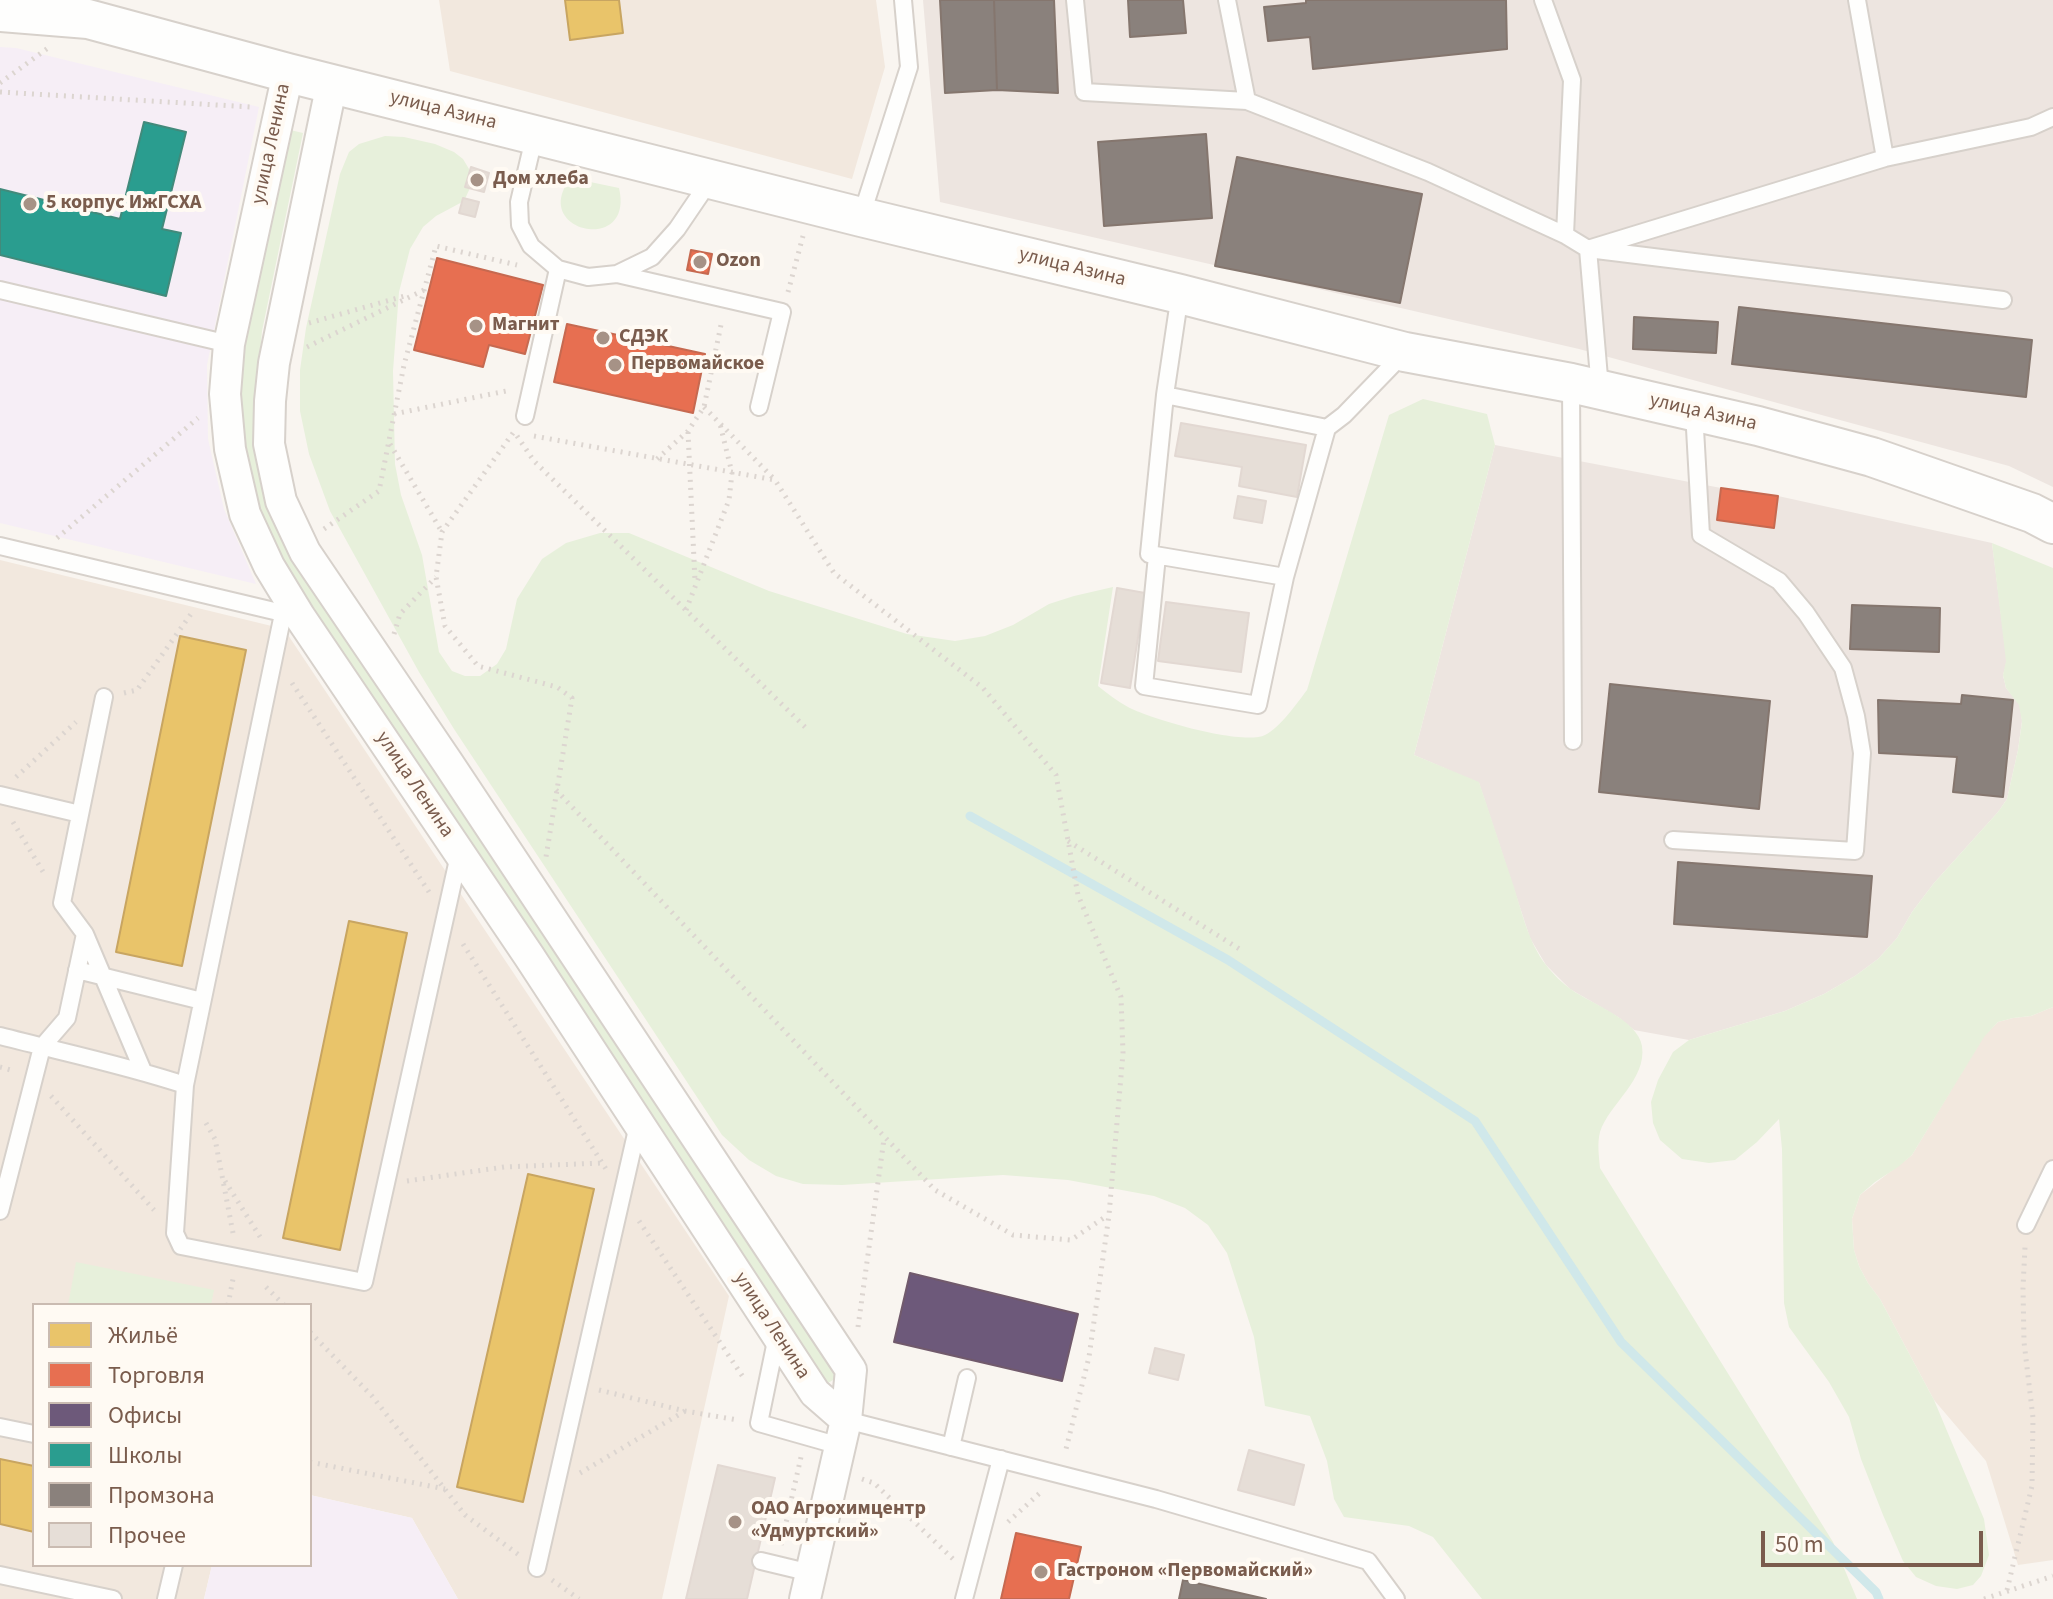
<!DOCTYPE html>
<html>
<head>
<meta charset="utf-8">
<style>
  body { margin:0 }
  #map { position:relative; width:2053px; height:1599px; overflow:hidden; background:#f9f5f0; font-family:"Source Sans 3",sans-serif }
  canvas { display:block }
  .legend { position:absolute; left:32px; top:1303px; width:280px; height:264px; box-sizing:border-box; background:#fffaf3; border:2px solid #cabbb1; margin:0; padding:10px 14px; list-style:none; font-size:24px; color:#7a5c4d }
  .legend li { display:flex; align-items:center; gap:16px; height:40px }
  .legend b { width:40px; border:2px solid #cabbb1 }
  .scale { position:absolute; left:1761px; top:1531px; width:222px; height:36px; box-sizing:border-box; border:4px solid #7a5c4d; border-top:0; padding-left:10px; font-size:24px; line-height:28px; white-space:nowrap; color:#7a5c4d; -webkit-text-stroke:6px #fffaf3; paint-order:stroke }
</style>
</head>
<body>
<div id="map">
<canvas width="2053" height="1599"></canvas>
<ul class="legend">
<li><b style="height:22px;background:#e9c46a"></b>Жильё</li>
<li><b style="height:22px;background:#e76f51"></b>Торговля</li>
<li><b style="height:22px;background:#6d597a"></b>Офисы</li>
<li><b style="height:22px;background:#2a9d8f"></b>Школы</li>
<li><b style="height:22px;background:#8a817c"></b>Промзона</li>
<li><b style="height:22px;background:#e6ded7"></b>Прочее</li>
</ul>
<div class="scale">50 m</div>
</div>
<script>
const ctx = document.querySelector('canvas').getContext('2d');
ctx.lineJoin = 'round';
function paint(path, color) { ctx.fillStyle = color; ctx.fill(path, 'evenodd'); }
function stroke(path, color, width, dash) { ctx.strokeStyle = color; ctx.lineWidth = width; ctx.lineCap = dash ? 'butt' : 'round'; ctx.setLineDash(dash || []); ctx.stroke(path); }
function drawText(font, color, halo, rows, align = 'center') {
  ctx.font = font + ' "Source Sans 3",sans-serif'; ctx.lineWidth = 8; ctx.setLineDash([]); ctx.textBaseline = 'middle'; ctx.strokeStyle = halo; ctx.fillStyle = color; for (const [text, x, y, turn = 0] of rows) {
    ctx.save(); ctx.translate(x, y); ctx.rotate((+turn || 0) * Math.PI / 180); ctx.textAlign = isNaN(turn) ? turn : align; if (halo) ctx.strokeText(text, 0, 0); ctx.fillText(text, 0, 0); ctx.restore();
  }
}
paint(new Path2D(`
  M 439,0 L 876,0 L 885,67 L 852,179 L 450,71 Z
  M 0,560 L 284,629 L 729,1296 L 662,1599 L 458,1599 L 412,1518 L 310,1495 L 310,1305 L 34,1305 L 34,1565 L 212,1565 L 204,1599 L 0,1599 Z
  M 2053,1007 L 2053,1560 L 2018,1565 L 1986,1461 L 1934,1400 L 1880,1299 L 1868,1283 L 1859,1266 L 1854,1250 L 1852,1219 L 1860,1195 L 1912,1155 L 1983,1037 L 1998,1022 L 2013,1018 L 2031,1016 Z`), '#f2e8de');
paint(new Path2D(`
  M 923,0 L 2053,0 L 2053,487 L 2009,466 L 1579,349 L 940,202 Z
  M 1495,445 L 1721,488 L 1778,496 L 1992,543 L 2007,662 L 2003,675 L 2006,688 L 2020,705 L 2022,721 L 2018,750 L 2007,799 L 1998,812 L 1934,883 L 1912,912 L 1897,938 L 1878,959 L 1855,976 L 1824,994 L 1785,1011 L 1689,1040 L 1634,1030 L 1618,1017 L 1570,989 L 1546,965 L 1530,938 L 1479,783 L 1414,755 Z`), '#ede5e0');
paint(new Path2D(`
  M 0,47 L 16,48 L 259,107 L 207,365 L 208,439 L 224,509 L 256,584 L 0,523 Z
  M 310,1495 L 412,1518 L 458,1599 L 204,1599 L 212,1565 L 310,1565 Z`), '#f6eef6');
paint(new Path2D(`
  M 286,129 L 303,133 L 262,331 L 256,404 L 275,506 L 841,1375 L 825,1385 L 287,574 L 255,508 L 235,402 L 242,334 Z
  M 385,136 L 404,137 L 435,144 L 454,152 L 463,159 L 472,174 L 470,188 L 464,201 L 436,216 L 423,227 L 410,249 L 399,292 L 393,371 L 395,464 L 401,495 L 422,555 L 439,652 L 452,671 L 465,676 L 480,676 L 497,664 L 506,649 L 517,599 L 542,559 L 566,543 L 600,533 L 629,533 L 769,591 L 907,634 L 955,641 L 985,636 L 1013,625 L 1049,604 L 1074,596 L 1113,587 L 1098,686 C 1107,693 1117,701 1128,707 C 1150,719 1243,746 1265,735 C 1280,728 1297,703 1307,690 L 1389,415 L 1423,399 L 1487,414 L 1495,445 L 1414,755 L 1479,782 C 1491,817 1502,852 1514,887 C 1522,913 1529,943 1546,965 C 1553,974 1563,984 1572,990 C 1592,1004 1638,1020 1642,1046 C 1647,1080 1609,1104 1600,1132 C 1597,1144 1599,1156 1600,1168 L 1833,1542 L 1857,1599 L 1482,1599 L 1433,1537 L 1409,1526 L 1344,1517 L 1334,1499 L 1327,1461 L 1310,1416 L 1265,1406 L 1254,1337 L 1227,1253 L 1208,1225 L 1185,1208 L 1154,1196 L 1068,1180 L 1003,1175 L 842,1185 L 803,1184 L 776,1176 L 749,1160 L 722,1135 L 454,729 L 419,672 L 330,511 L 309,454 L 300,411 L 300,370 L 306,328 L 340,174 L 349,152 L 359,144 Z
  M 571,178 L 619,188 C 635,256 528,231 571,178 Z
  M 1992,543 L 2053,568 L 2053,1007 L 2031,1016 L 2013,1018 L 1998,1022 L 1984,1037 L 1912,1155 L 1898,1167 L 1875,1182 L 1860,1195 L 1852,1219 L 1854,1250 L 1859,1266 L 1868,1283 L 1880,1299 L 1934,1400 L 1984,1519 L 1989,1555 L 1981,1576 L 1973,1585 L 1957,1589 L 1936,1586 L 1916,1577 L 1903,1561 L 1883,1515 L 1861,1459 L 1849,1417 L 1829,1382 L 1789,1327 L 1784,1303 L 1782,1149 L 1779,1119 L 1757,1142 L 1735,1160 L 1709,1163 L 1682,1159 L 1660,1140 L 1653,1123 L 1651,1102 L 1658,1080 L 1673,1052 L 1689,1040 L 1785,1011 L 1824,994 L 1855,976 L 1878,959 L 1897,938 L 1912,912 L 1934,883 L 1998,812 L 2007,799 L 2018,750 L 2022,722 L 2019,705 L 2006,688 L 2003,675 L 2006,661 Z
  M 76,1262 L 214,1290 L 211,1305 L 68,1305 Z`), '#e7f0db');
const homes = new Path2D(`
  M 565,0 L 619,0 L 623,33 L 570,40 Z
  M 180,636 L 246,650 L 182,966 L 116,952 Z
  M 349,921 L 407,933 L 340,1250 L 283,1238 Z
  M 528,1174 L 594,1189 L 523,1502 L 457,1487 Z
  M 0,1459 L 34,1466 L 34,1532 L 0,1524 Z`);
paint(homes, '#e9c46a');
stroke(homes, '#c8a561', 2);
const shops = new Path2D(`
  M 691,250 L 712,254 L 708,274 L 687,270 Z
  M 437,258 L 543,285 L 525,354 L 489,345 L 483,367 L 414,350 Z
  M 567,324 L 705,354 L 693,413 L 554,382 Z
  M 1721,488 L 1778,496 L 1774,528 L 1717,520 Z
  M 1016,1533 L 1081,1547 L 1069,1599 L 1001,1599 Z`);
paint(shops, '#e76f51');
stroke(shops, '#c66950', 2);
const offices = new Path2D(`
  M 910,1273 L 1078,1314 L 1062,1381 L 894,1342 Z`);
paint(offices, '#6d597a');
stroke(offices, '#715a6c', 2);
const schools = new Path2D(`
  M 144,122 L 186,132 L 162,229 L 181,233 L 166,296 L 0,255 L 0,189 L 120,219 Z`);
paint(schools, '#2a9d8f');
stroke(schools, '#428a7b', 2);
const industry = new Path2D(`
  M 940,0 L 994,0 L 997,90 L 945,93 Z
  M 994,0 L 1054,0 L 1058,93 L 997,90 Z
  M 1128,0 L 1183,0 L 1186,33 L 1130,37 Z
  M 1306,0 L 1506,0 L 1507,49 L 1313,69 L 1310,37 L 1268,41 L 1264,7 L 1306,3 Z
  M 1206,134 L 1212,218 L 1104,226 L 1098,142 Z
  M 1237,157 L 1422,194 L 1400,303 L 1215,266 Z
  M 1739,307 L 2032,340 L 2026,397 L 1732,364 Z
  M 1634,317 L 1718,322 L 1716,353 L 1633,349 Z
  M 1852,605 L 1940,608 L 1939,652 L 1850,649 Z
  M 1610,684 L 1770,701 L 1759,809 L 1599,792 Z
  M 1962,695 L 2013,700 L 2003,797 L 1953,792 L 1957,757 L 1879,753 L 1878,700 L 1961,704 Z
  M 1678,862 L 1872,876 L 1867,937 L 1674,924 Z
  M 1183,1580 L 1266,1599 L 1179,1599 Z`);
paint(industry, '#8a817c');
stroke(industry, '#85766e', 2);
stroke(new Path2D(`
  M 970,816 L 1228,960 L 1475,1121 L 1621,1342 L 1876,1592 L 1879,1599`), '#d0e8ea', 9);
const building = new Path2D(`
  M 471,167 L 489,173 L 484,192 L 465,187 Z
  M 463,198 L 479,202 L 475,217 L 459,213 Z
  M 1181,423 L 1306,445 L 1297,497 L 1239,486 L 1242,467 L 1175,456 Z
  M 1238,496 L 1266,501 L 1262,523 L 1234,518 Z
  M 1117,588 L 1145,593 L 1130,688 L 1101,683 Z
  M 1166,602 L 1249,613 L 1241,672 L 1158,661 Z
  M 1155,1348 L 1184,1355 L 1178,1380 L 1149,1373 Z
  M 1249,1450 L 1304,1465 L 1294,1505 L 1238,1490 Z
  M 718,1465 L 775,1478 L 747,1599 L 686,1599 Z`);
paint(building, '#e6ded7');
stroke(building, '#e2d8d2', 2);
const service = new Path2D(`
  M 1075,0 L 1084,92 L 1247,101 L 1428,172 L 1565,235 L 1588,249 L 2003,300
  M 1227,0 L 1247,101
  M 1543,0 L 1572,80 L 1565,235
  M 1857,0 L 1885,158
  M 535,134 L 519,202 L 520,225 L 531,246 L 558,269 L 588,277 L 617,274 L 652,257 L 677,229 L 711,179
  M 861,217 L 909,67 L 903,0
  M 617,274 L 782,312 L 759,407
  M 0,290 L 229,344
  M 1180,294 L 1165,395 L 1327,428 L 1344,415 L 1404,353
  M 1571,383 L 1573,741
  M 1600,389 L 1588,249 L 1885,158 L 2031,127 L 2053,117
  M 1165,395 L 1149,554 L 1285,577 L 1327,428
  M 525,416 L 558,269
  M 0,546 L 291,615
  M 1157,556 L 1144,686 L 1258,705 L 1285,577
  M 0,795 L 80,814
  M 1673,840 L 1855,851 L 1862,753 L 1856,716 L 1843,668 L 1806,613 L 1779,581 L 1701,535 L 1694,411
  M 85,934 L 143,1071
  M 77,970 L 202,1001
  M 0,1036 C 62,1052 125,1065 185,1085 L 283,614
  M 185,1085 L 175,1233 L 181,1246 L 364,1282 L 459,855
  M 0,1211 L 42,1047 L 67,1018 L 85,934 L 62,903 L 104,697
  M 2026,1225 L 2053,1169
  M 777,1336 L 759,1423 L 840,1446
  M 846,1420 L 1156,1499 L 1368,1561 L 1396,1599
  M 0,1427 L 34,1434
  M 951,1447 L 967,1378
  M 761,1561 L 811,1573
  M 537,1568 L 638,1125
  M 0,1575 L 113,1599
  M 166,1599 L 174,1565
  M 964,1599 L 1001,1459`);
const minor = new Path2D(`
  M 288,73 L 229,344 L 225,394 L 230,449 L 245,514 L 269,566 L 300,617 L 529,956 L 815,1393 L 846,1420
  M 332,83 L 274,363 L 270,401 L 269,444 L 281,501 L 305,552 L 448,763 L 851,1370 L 846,1420 L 805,1599`);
const tertiary = new Path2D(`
  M 0,12 L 88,19 L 288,73 L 861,217 L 1180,294 L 1405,352 L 1571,383 L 1758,426 L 1872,457 L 2032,513 L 2053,524`);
stroke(service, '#d7d1cb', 20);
stroke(minor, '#d7d1cb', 34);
stroke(tertiary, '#d7d1cb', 42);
stroke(new Path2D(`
  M 0,83 L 48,48
  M 0,92 L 251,107
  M 788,292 L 803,236
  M 309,323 L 408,295
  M 307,347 L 424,290
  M 704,407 L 775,480
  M 394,414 L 511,390
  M 688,432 L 695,581
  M 513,433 L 442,532 L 436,577 L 445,626 L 478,666 L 557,687 L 572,698 L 546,857
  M 517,436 L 534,461 L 805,727
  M 534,436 L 775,480 L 834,573 L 983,688 L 1056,775 L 1078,895 L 1121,997 L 1123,1053 L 1109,1215 L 1089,1357 L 1065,1453
  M 390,444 L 442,532
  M 657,459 L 688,431 L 704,407 L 722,320
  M 324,529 L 379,491 L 404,365 L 436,246 L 517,265
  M 57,538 L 198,418
  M 686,610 L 729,500 L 732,473 L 720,424
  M 394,634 L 400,614 L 436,577
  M 292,683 L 429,892
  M 124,693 L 137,690 L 191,614
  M 16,777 L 76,722
  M 556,790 L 935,1190 L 1013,1235 L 1071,1240 L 1108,1215
  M 13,822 L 45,875
  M 1068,841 L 1241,950
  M 463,944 L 606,1169
  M 0,1067 L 14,1071
  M 51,1096 L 154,1210
  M 206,1123 L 215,1139 L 233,1233
  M 225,1181 L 262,1240
  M 407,1181 L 504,1167 L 602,1163
  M 639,1221 L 743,1377 L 743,1380
  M 266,1287 L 284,1305
  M 228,1305 L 233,1279
  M 858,1327 L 884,1139
  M 310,1332 L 372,1396 L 465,1515 L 519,1555
  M 599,1390 L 685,1411 L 738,1420
  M 310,1462 L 445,1489
  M 580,1473 L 685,1411
  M 862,1479 L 874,1483 L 953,1559
  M 1008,1522 L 1042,1491
  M 781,1545 L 801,1457
  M 552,1580 L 579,1599
  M 2007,1590 L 2032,1486 L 2033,1418 L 2024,1342 L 2023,1288 L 2025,1247
  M 1984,1599 L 2053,1576`), '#dcd5d0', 5, [2, 6]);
stroke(service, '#fefefd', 16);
stroke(minor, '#fefefd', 30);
stroke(tertiary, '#fefefd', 38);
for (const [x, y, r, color] of [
  [477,180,8,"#a69286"],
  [30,204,8,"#a69286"],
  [700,262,8,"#a69286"],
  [476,326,8,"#a69286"],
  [603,338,8,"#a69286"],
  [615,365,8,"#a69286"],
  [735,1522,8,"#a69286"],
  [1041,1572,8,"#a69286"]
]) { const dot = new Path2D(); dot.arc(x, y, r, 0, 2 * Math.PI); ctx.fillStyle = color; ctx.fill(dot); stroke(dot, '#fffaf3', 3); }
drawText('20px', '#7a5c4d', '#fffaf3', [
  ["улица Азина",443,111,14],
  ["улица Ленина",272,144,-78],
  ["улица Азина",1072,268,14],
  ["улица Азина",1703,413,13],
  ["улица Ленина",414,785,56],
  ["улица Ленина",771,1326,57]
]);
drawText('bold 20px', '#7a5c4d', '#fffaf3', [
  ["Дом хлеба",493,180],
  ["5 корпус ИжГСХА",46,204],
  ["Ozon",716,262],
  ["Магнит",492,326],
  ["СДЭК",619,338],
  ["Первомайское",631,365],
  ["ОАО Агрохимцентр",751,1510],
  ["«Удмуртский»",751,1533],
  ["Гастроном «Первомайский»",1057,1572]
], 'left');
</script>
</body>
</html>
